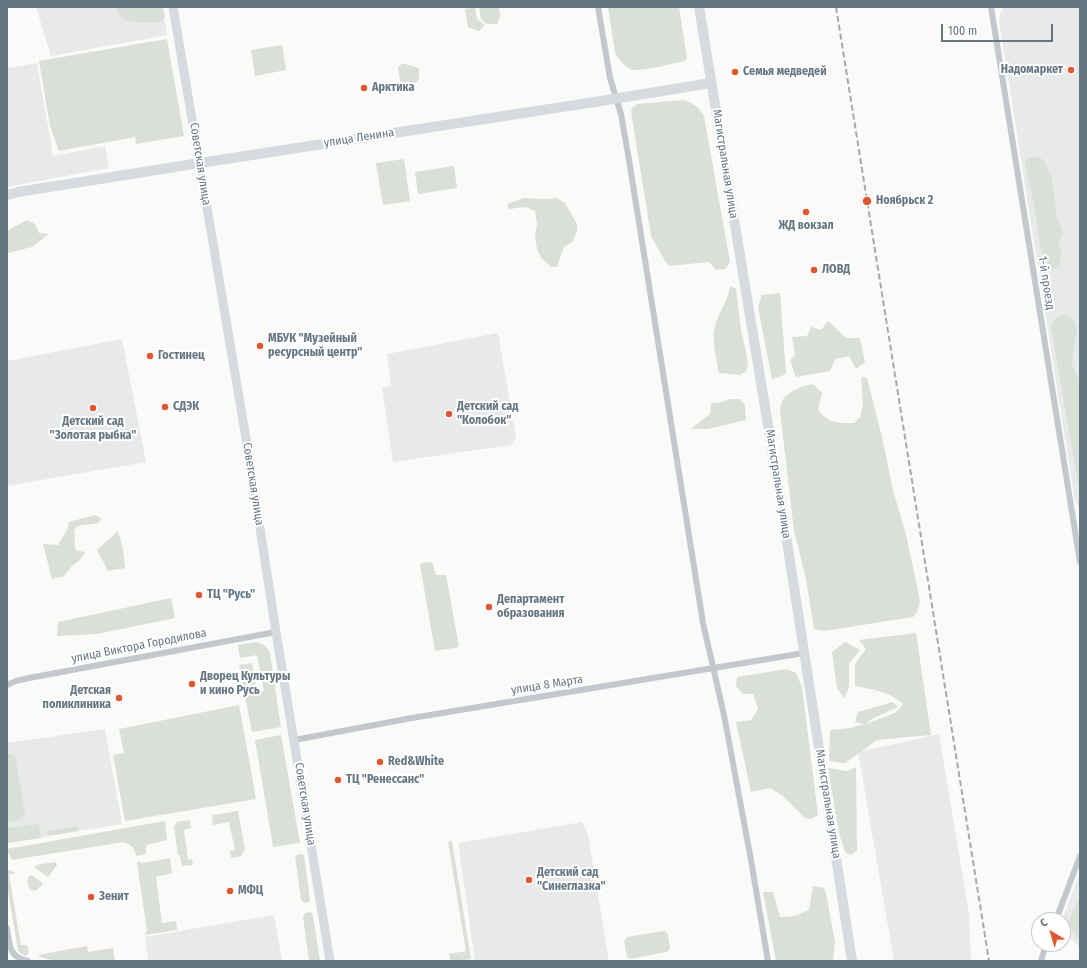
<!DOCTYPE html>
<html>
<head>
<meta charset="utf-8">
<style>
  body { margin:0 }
  #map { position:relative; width:1087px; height:968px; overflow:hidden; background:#fafaf8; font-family:"Fira Sans Condensed",sans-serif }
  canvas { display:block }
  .frame { position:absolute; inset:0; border:8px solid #657683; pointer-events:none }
  .north { position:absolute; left:1031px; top:912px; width:40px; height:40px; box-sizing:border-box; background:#fff; border:1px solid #c1c8cd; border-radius:50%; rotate:322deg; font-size:11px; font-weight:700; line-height:16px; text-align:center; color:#657683 }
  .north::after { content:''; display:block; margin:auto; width:14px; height:18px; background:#e4572e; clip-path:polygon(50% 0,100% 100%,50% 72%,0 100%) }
  .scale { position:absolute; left:941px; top:24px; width:112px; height:18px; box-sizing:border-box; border:2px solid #657683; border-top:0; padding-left:5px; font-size:12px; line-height:14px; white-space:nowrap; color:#657683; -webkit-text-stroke:3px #fff; paint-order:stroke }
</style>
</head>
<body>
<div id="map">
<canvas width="1087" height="968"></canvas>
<div class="frame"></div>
<div class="north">С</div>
<div class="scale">100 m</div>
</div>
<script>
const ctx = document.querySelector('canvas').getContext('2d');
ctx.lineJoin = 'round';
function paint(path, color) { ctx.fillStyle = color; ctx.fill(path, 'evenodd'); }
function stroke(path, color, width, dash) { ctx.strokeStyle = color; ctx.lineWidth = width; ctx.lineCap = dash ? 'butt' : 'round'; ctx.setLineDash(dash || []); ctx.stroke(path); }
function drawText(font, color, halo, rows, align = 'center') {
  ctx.font = font + ' "Fira Sans Condensed",sans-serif'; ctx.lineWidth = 4; ctx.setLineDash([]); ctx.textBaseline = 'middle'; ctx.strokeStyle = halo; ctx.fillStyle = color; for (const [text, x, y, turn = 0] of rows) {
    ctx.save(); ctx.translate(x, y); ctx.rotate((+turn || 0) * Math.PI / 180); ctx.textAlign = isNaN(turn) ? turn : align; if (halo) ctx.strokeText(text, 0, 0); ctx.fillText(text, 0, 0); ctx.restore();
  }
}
paint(new Path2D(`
  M 36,7 L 163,7 L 167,35 L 51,56 Z
  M 1004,7 L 1080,7 L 1080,508 L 1078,506 L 1075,501 L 999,21 L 1000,13 Z
  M 37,63 L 53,156 L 105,146 L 109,168 L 7,187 L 7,68 Z
  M 498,333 L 516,437 L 511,445 L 393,462 L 382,387 L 391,386 L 387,354 Z
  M 122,339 L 146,462 L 7,486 L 7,361 Z
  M 105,729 L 122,824 L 7,843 L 7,743 Z
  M 939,734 L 969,913 L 971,961 L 894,961 L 858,752 Z
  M 582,822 L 588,834 L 609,961 L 475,961 L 458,843 Z
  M 1080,872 L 1080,947 L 1063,933 L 1063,920 L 1062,920 Z
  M 274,915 L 282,961 L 148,961 L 145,937 Z`), '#e8e9e9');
paint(new Path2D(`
  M 117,7 L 163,7 L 165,17 L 162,21 L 154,23 L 128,21 L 121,17 L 118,13 Z
  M 475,7 L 477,19 L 485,25 L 479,31 L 468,27 L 465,9 Z
  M 479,7 L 498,7 C 502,13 500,18 497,24 L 486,24 L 481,19 Z
  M 608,7 L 679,7 L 687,58 L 685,61 C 674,63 639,73 630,69 C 624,66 618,58 615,53 Z
  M 167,39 L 184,136 L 136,144 L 135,137 L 59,151 L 50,126 L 39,61 Z
  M 282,45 L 286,70 L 255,76 L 251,50 Z
  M 401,64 L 405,64 L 419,68 L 419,79 C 415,85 409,88 401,86 L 398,68 Z
  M 684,100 C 693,103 699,107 704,116 L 730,262 L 725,269 L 716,270 L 709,262 L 669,266 L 665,261 L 651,236 L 631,111 L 633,107 L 637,104 Z
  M 1036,156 L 1042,159 L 1045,162 L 1049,171 L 1052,180 L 1057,217 L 1063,233 L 1058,244 L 1061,252 L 1060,264 L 1052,271 L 1047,269 L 1043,262 L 1034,204 L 1025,163 L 1029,158 Z
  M 404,159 L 410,201 L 383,205 L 376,163 Z
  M 454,166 L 457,188 L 418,194 L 415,172 Z
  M 524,198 L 544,199 L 557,198 L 565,203 L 577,224 L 577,232 L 572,242 L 564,247 L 557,267 L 551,267 L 541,258 L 537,249 L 535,237 L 537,225 L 535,211 L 526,207 L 509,209 L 507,204 Z
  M 27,220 L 35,224 L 39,233 L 49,234 L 32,247 L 7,253 L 7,231 Z
  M 730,286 L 736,289 L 741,331 L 746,351 L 748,365 L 746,371 L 740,375 L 719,373 C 717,363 712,340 714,330 C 717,314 728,302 730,286 Z
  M 780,293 L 786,374 L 779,377 L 772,379 L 758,307 L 762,295 Z
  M 1064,314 L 1069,317 L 1075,322 L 1077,331 L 1074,343 L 1072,365 L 1079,380 L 1080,388 L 1080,494 L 1051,327 C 1053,320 1057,317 1064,314 Z
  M 828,321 L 846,338 L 860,338 L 865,362 L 856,369 L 849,356 L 835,359 L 830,371 L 796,377 L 790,360 L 795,355 L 792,337 L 807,336 L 811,327 L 821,330 Z
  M 863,377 L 867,378 L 882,437 L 893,490 L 905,531 L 915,576 L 920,602 L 917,612 L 913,617 L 824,631 L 814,629 L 806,579 L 794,531 L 780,411 C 780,408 781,404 782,401 C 787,391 803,386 813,384 L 822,393 L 818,410 C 830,424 837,423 854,423 L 860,417 L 863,404 L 861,379 Z
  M 730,399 L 740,399 L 745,405 L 746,420 L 708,429 L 691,429 L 710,414 L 711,403 L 723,402 Z
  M 95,515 L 101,518 L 99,523 L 77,526 L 74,531 C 76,538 73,543 76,550 L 81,551 L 85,553 L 80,560 L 72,566 L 64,576 L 52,579 L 43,544 L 58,545 L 67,530 L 69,522 Z
  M 118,531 L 123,549 L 125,568 L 108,571 L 97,550 Z
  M 432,562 L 436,575 L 446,575 L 459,647 L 435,651 L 420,565 L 422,563 Z
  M 171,598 L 175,618 L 97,634 L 57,636 L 58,622 Z
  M 916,633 L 931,735 L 877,740 L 845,763 L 829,761 L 830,730 L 851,728 L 864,724 L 855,722 L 858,712 L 893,702 L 898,707 L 872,719 L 866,724 L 895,713 L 903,704 C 890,692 872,689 855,686 L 855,664 L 866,649 L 859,640 Z
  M 255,642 C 263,644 266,645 270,653 L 281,727 L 252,732 L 245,697 L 264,691 L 257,655 L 240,658 L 238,645 Z
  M 845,642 L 860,650 L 849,664 L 849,688 L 844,698 L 837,688 L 832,652 Z
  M 252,663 L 256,688 L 244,691 L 239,665 Z
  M 787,669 L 796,673 L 802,687 L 818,815 L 811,819 L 805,818 L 783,796 L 770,788 L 751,792 L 736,722 L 751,720 L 758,709 L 753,694 L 743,694 L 736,686 L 737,677 Z
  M 239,705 L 256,799 L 125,821 L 113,755 L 124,753 L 119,729 Z
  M 281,735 L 300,843 L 273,847 L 255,740 Z
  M 9,754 L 15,756 L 25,814 L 20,820 L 7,822 L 7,756 Z
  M 856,767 L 857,850 L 851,855 L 845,852 L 839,833 L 828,768 L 847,771 Z
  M 238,811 L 245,850 L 241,856 L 231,858 L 230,851 L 235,850 L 229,822 L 213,825 L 212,815 Z
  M 190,820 L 191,828 L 184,830 L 188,860 L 192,859 L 193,865 L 182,866 L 180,855 L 178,855 L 174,827 L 177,822 Z
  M 165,821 L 167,840 L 146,845 L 146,854 L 137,856 C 135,854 135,851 133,848 C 131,845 127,843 123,842 L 12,860 L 7,850 L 7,849 Z
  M 39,824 L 41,838 L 7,843 L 7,828 Z
  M 78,826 L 79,831 L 48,836 L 47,831 Z
  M 452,841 L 471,959 L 460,961 L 451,961 L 449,954 L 466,951 L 448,842 Z
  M 301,854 L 304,855 L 310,900 L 309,902 L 305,903 L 301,900 L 295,857 L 297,855 Z
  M 170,858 L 172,873 L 156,877 L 162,923 L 176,921 L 177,930 L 145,935 L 147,930 L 137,863 L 139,861 L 141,863 Z
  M 56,862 L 57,865 L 48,877 L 35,868 L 36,865 Z
  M 10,870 L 14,872 L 15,873 L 9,875 L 21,945 L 27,945 L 29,952 L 26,956 L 21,954 L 18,950 L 7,885 L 7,872 Z
  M 32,875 L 43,884 L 37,890 L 32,891 C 28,888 26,880 29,876 Z
  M 813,886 L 821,887 L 825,890 L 827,898 L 835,942 L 833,961 L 776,961 L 763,892 L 773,892 L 780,917 L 795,916 L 809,910 Z
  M 1080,896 L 1080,940 L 1067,926 Z
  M 311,912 L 313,916 L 320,961 L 309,961 L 303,917 L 305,913 Z
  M 664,931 L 668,934 L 670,948 L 667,952 L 630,959 L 627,957 L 624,941 L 627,937 Z
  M 87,946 L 88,952 L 113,948 L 115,961 C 100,961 47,964 38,955 Z`), '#dadfd7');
stroke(new Path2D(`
  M 598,7 L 610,78 L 621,114 L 629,160 L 703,623 L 724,715 L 751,860 L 768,961
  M 991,7 L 1080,562
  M 7,685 L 16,681 L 29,678 L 276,632
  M 294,740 L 412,718 L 804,653
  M 1056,920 L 1080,856
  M 7,928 C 10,945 8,957 28,961
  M 1041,961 L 1046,944`), '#c3c8cc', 6);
stroke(new Path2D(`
  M 173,7 L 248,450 L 276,632 L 330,961`), '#d6dbdf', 9);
stroke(new Path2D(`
  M 699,7 L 783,516 L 852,961
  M 7,195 L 18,192 L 200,163 L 601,101 L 711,83`), '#d6dbdf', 10);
stroke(new Path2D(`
  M 836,7 L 989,961`), '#a2aab0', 2, [6, 3]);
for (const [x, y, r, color] of [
  [1071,70,4,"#e4572e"],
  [735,72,4,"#e4572e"],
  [364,88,4,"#e4572e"],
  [867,201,5,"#e4572e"],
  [806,212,4,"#e4572e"],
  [814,270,4,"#e4572e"],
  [260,346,4,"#e4572e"],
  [150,356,4,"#e4572e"],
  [165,407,4,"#e4572e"],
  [93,408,4,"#e4572e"],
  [449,414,4,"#e4572e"],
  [199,595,4,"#e4572e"],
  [489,607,4,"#e4572e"],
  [192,684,4,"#e4572e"],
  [119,698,4,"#e4572e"],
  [380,762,4,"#e4572e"],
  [338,780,4,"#e4572e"],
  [529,880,4,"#e4572e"],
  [230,891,4,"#e4572e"],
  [91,897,4,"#e4572e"]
]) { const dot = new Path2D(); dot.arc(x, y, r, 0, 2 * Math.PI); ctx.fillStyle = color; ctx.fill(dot); stroke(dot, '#fff', 1.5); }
drawText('bold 12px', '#657683', '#fff', [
  ["Надомаркет",1063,70,"right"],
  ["Семья медведей",743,72],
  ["Арктика",372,88],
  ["Ноябрьск 2",876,201],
  ["ЖД вокзал",806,226,"center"],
  ["ЛОВД",822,270],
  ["МБУК \"Музейный",268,339],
  ["ресурсный центр\"",268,353],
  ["Гостинец",158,356],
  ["СДЭК",173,407],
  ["Детский сад",457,407],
  ["\"Колобок\"",457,421],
  ["Детский сад",93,422,"center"],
  ["\"Золотая рыбка\"",93,436,"center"],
  ["ТЦ \"Русь\"",207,595],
  ["Департамент",497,600],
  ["образования",497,614],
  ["Дворец Культуры",200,677],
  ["и кино Русь",200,691],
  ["Детская",111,691,"right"],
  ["поликлиника",111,705,"right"],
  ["Red&White",388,762],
  ["ТЦ \"Ренессанс\"",346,780],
  ["Детский сад",537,873],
  ["\"Синеглазка\"",537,887],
  ["МФЦ",238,891],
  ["Зенит",99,897]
], 'left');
drawText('12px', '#657683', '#fff', [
  ["улица Ленина",359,138,-9],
  ["Советская улица",200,164,81],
  ["Магистральная улица",725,164,81],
  ["1-й проезд",1046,283,81],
  ["Советская улица",253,484,81],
  ["Магистральная улица",778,484,81],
  ["улица Виктора Городилова",139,646,-11],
  ["улица 8 Марта",547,685,-9],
  ["Советская улица",305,804,81],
  ["Магистральная улица",828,804,81]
]);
</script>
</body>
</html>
